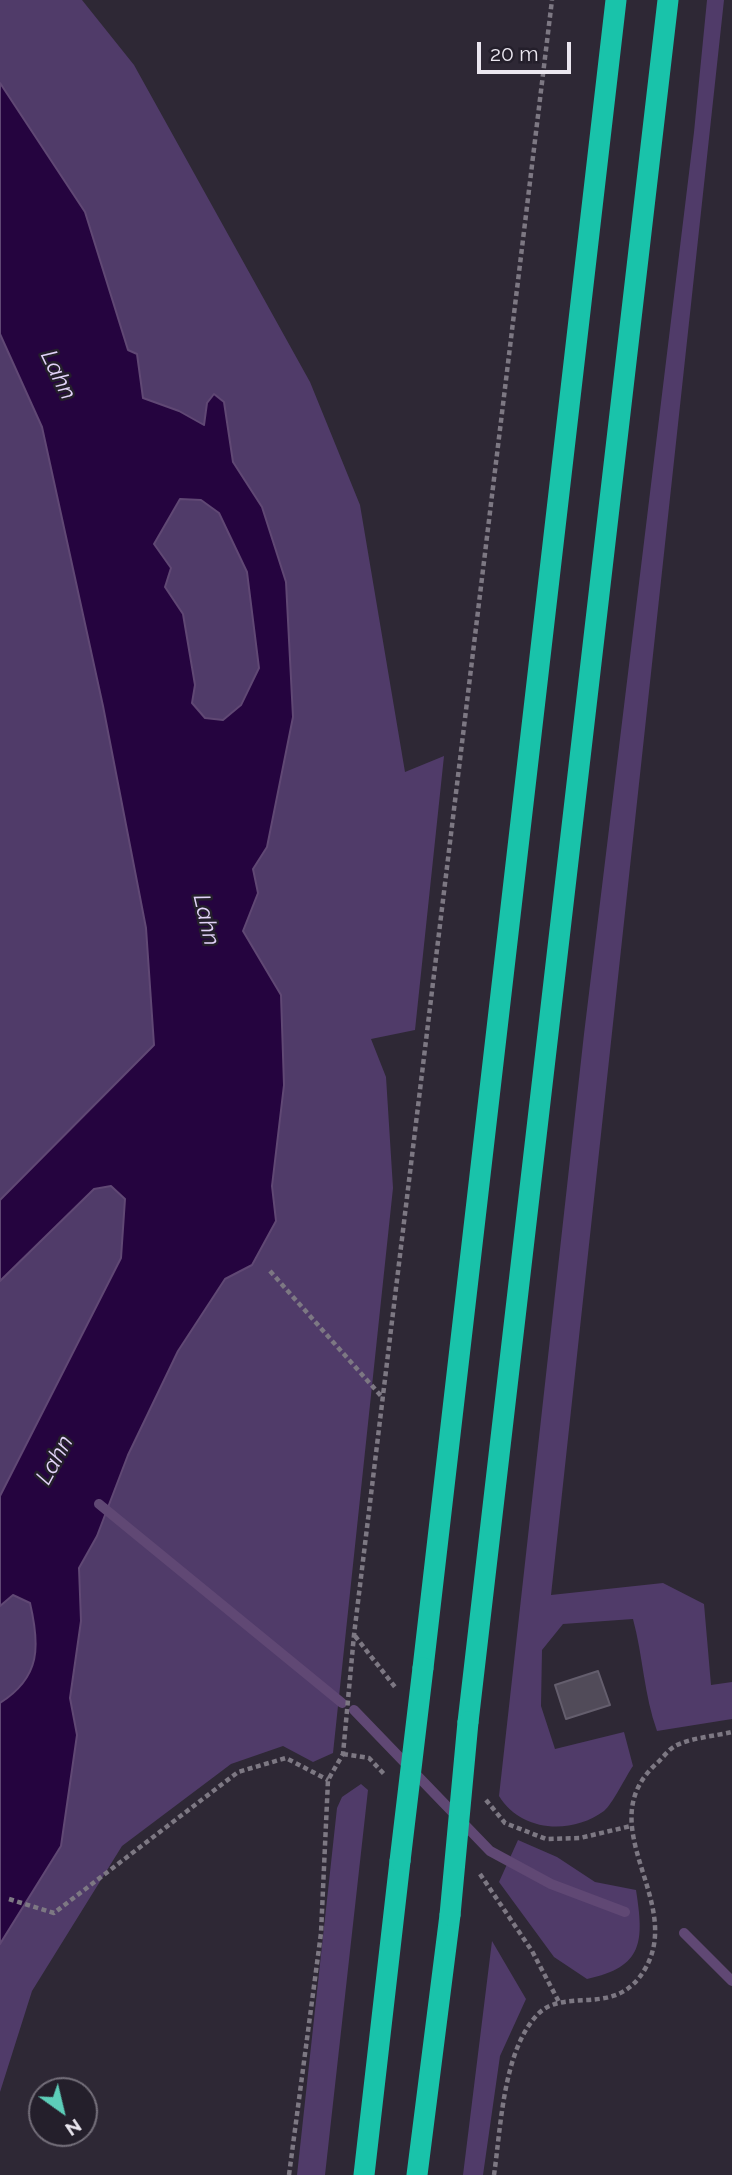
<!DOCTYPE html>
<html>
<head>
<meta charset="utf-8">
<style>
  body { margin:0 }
  #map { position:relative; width:732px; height:2175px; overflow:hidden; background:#2e2835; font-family:Raleway,sans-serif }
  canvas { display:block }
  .north { position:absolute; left:28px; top:2077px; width:70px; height:70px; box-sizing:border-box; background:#241f2b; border:2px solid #746f7a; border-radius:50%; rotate:146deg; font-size:19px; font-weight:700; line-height:28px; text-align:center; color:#ebe7f0 }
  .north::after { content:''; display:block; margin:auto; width:24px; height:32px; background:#5dceb9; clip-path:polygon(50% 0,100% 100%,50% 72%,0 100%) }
  .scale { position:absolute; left:477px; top:42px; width:94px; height:32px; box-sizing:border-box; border:4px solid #ebe7f0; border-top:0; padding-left:9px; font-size:21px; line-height:24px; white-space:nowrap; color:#ebe7f0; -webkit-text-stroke:5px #241f2b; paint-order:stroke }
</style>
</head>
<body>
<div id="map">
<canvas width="732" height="2175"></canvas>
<div class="north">N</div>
<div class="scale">20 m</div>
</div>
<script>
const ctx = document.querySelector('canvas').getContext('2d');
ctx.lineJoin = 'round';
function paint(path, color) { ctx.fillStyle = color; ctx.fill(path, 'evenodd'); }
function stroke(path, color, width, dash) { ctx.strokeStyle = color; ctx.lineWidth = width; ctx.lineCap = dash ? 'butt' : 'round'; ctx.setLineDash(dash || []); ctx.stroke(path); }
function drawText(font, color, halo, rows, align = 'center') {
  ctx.font = font + ' Raleway,sans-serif'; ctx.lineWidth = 5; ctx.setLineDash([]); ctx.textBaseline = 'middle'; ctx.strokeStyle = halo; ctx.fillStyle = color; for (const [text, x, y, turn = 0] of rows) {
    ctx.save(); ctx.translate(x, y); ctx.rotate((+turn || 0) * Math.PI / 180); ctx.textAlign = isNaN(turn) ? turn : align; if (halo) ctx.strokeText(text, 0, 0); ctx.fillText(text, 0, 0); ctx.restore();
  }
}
paint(new Path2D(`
  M 0,0 L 82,0 L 134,65 L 310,382 L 360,505 L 405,772 L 444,756 L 415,1030 L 371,1039 L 386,1077 L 393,1188 L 333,1753 L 313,1762 L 283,1746 L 231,1764 L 122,1846 L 32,1991 L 0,2092 L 0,1944 L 61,1846 L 77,1735 L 70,1698 L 81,1621 L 79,1568 L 97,1536 L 128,1455 L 178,1351 L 225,1278 L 252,1265 L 276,1221 L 272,1186 L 284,1085 L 281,995 L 243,931 L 257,893 L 253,869 L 267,847 L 262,507 L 233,462 L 224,402 L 213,395 L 207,403 L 204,425 L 179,411 L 142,398 L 137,355 L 128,351 L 0,83 Z
  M 707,0 L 724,0 L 551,1595 L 663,1583 L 704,1604 L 711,1685 L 732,1682 L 732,1719 L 657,1731 C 644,1695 643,1656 633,1619 L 563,1624 L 542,1650 L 541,1706 L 555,1749 L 624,1732 L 633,1766 C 626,1776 612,1805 604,1811 C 571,1835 521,1832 499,1796 L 584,1034 L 694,132 Z
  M 0,334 L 42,427 L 103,706 L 146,928 L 154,1045 L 0,1200 Z
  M 180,499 L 201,500 L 219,513 L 247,572 L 259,668 L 240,705 L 223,720 L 205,718 L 192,703 L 195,685 L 183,614 L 165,587 L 154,544 Z
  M 111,1186 L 125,1199 L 121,1258 L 0,1496 L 0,1281 L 94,1189 Z
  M 13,1595 L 30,1603 C 40,1647 41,1676 0,1703 L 0,1606 Z
  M 361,1784 L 368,1790 L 325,2175 L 297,2175 L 337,1808 L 342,1797 Z
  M 518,1840 L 557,1857 L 595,1882 L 636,1890 C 644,1941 644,1967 587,1979 L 554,1957 L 499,1882 Z
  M 492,1941 L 526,1999 L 500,2056 L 483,2175 L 463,2175 Z`), '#503b69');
const water = new Path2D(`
  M 0,83 L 85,212 L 128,350 L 137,354 L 143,398 L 179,411 L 204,425 L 207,403 L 214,394 L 224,402 L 233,462 L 262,507 L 286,582 L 293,717 L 267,847 L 253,869 L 258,893 L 243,931 L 281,995 L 284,1085 L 272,1186 L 276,1221 L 252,1265 L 225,1279 L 178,1351 L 128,1455 L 97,1536 L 79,1568 L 81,1621 L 70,1698 L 77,1735 L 61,1846 L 0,1944 L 0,1703 C 41,1677 40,1646 30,1603 L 13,1595 L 0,1606 L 0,1496 L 121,1258 L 125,1199 L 111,1186 L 94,1189 L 0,1281 L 0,1200 L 154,1045 L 146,928 L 103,706 L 42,427 L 0,334 ZM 180,499 L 201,500 L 219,513 L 247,572 L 259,668 L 241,705 L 223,720 L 205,718 L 192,703 L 195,685 L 183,614 L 165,587 L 171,568 L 154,544 Z`);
paint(water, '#25043f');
stroke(water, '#604874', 2);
stroke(new Path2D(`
  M 99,1504 L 342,1703
  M 354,1710 L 490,1851 L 551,1884 L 625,1912
  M 684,1933 L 732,1981`), '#604874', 10);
const building = new Path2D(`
  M 598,1671 L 610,1705 L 566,1719 L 555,1685 Z`);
paint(building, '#514b59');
stroke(building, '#645e6d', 2);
stroke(new Path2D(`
  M 270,1271 L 382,1397
  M 355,1636 L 395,1687
  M 343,1754 L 369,1758 L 384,1774
  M 486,1800 L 505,1823 L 546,1839 L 580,1838 L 631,1826
  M 480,1874 L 532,1951 L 559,2002
  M 9,1899 L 54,1913 L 238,1772 L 286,1758 L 328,1780
  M 289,2175 L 321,1933 L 328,1780 L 343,1754 L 354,1635 L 552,0
  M 494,2175 C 501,2127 503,2050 538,2014 C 566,1986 616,2019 645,1969 C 685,1901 589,1826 656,1764 C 662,1759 668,1750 675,1746 C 690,1738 715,1736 732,1732`), '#7d7883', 4.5, [5, 3.5]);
stroke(new Path2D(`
  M 423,1668 L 616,0
  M 468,1722 L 668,0
  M 364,2175 L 400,1861
  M 417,2175 L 450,1915`), '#19c3aa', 21);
stroke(new Path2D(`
  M 400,1861 L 423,1668
  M 450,1915 L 468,1722`), '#19c3aa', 21);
drawText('italic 23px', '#e2d3f8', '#241f2b', [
  ["Lahn",58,375,64],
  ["Lahn",206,920,77],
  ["Lahn",55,1460,-61]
]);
</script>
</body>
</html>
